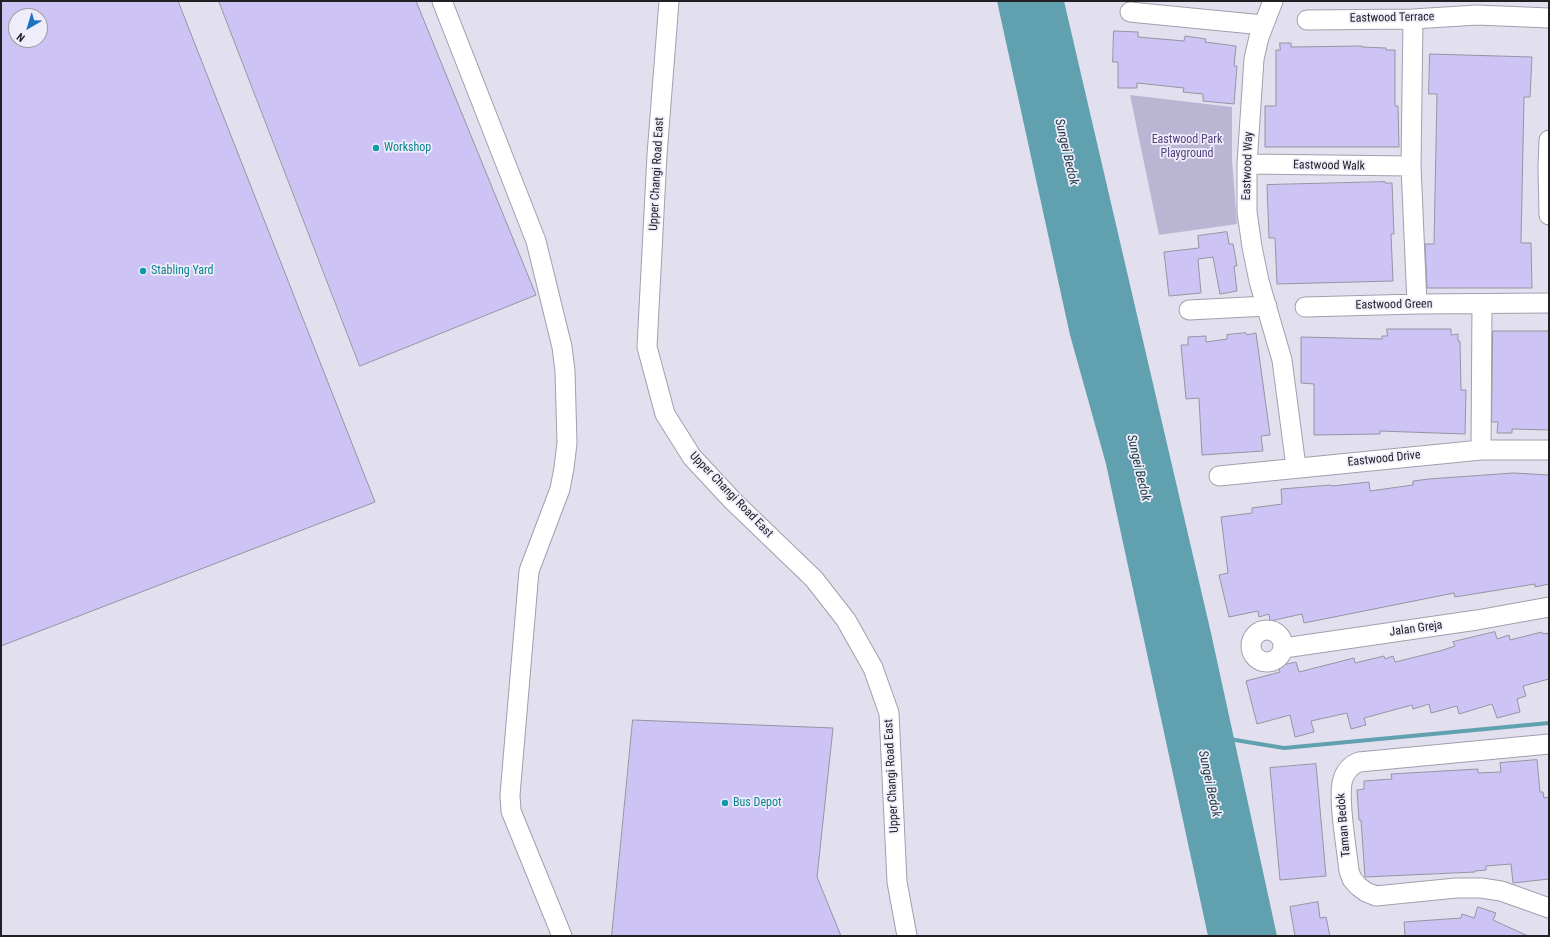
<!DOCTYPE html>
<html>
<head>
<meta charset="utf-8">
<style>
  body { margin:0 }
  #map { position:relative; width:1550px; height:937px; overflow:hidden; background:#e2e0ee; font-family:"Roboto Condensed",sans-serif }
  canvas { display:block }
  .frame { position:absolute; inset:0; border:2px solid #212025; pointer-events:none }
  .north { position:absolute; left:8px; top:8px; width:40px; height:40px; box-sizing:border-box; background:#f0edfb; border:1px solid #9d9ba5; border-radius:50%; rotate:218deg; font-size:11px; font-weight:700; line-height:16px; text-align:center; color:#212025 }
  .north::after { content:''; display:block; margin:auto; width:14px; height:18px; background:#1a74c1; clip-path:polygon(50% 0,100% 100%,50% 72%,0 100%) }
</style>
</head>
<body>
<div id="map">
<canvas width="1550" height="937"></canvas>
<div class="frame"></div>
<div class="north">N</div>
</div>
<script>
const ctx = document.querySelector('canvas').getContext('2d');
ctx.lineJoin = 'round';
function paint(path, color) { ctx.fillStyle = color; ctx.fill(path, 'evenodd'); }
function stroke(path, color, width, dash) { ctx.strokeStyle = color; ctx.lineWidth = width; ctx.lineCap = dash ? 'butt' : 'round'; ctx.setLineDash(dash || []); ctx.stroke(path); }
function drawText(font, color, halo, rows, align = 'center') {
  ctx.font = font + ' "Roboto Condensed",sans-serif'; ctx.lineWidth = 3.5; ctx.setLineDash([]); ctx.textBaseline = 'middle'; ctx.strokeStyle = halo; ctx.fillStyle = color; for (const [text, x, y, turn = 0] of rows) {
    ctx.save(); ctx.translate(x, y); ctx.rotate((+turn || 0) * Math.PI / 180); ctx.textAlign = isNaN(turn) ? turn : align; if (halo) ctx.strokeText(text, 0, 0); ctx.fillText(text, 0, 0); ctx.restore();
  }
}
paint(new Path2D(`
  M 1130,95 L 1232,107 L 1232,160 L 1237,224 L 1159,235 Z`), '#bab5d2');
paint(new Path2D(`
  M 997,1 L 1064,1 L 1211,633 L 1277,936 L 1208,936 L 1106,464 L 1070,335 Z`), '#61a0af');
stroke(new Path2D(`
  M 1229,739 L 1284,748 L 1549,723`), '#61a0af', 4);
const building = new Path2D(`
  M 1,1 L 178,1 L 375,502 L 1,646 ZM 16,16 L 40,16 L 40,40 L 16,40 Z
  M 219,1 L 416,1 L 536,295 L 360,366 Z
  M 1114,31 L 1138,32 L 1138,37 L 1184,41 L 1185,36 L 1206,39 L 1205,42 L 1236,46 L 1234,66 L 1237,66 L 1234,104 L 1203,101 L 1203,94 L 1183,92 L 1184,88 L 1137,83 L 1137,88 L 1118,88 L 1118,62 L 1113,62 Z
  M 1280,43 L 1291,43 L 1291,47 L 1362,46 L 1362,47 L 1386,48 L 1386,50 L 1395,50 L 1395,106 L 1398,106 L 1399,147 L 1265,147 L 1265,106 L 1276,106 L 1276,50 L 1280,50 Z
  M 1430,54 L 1532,57 L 1530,97 L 1524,97 L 1521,243 L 1531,243 L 1532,288 L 1427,288 L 1425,244 L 1434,244 L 1437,94 L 1429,94 Z
  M 1385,182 L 1385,183 L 1392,183 L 1394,234 L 1391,234 L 1393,281 L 1277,284 L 1275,238 L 1269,238 L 1267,185 Z
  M 1227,232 L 1229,244 L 1233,244 L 1237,266 L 1234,266 L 1237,291 L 1220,294 L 1213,257 L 1198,259 L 1201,293 L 1169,296 L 1164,252 L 1199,248 L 1198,236 Z
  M 1387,329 L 1451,329 L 1451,335 L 1458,334 L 1458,341 L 1460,341 L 1461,390 L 1466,390 L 1465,434 L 1380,431 L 1380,434 L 1314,435 L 1314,384 L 1301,383 L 1301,337 L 1382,339 L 1382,336 L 1387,336 Z
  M 1493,331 L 1549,331 L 1549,430 L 1512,429 L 1512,433 L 1497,433 L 1498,422 L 1492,422 Z
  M 1246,333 L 1247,335 L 1256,333 L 1270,435 L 1261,436 L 1263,451 L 1202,455 L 1199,398 L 1186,399 L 1181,345 L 1188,345 L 1188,337 L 1206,336 L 1206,342 L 1227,339 L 1227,335 Z
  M 1514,473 L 1549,475 L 1549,584 L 1535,587 L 1535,584 L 1455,597 L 1454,593 L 1304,623 L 1302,614 L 1270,621 L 1269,614 L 1259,617 L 1258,611 L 1229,617 L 1219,575 L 1228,573 L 1221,517 L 1252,513 L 1252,508 L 1282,504 L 1281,489 L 1331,485 L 1332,486 L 1369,482 L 1370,491 L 1413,485 L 1413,481 L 1429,479 Z
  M 1495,632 L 1497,639 L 1509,635 L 1510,640 L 1542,632 L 1543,634 L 1549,633 L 1549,679 L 1523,686 L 1526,696 L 1517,699 L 1520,712 L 1497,718 L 1492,704 L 1459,714 L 1457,706 L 1431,713 L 1429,704 L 1413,709 L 1412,705 L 1364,718 L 1366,725 L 1351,729 L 1347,713 L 1311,721 L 1314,732 L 1295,737 L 1290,715 L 1257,724 L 1246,681 L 1280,672 L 1278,666 L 1296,662 L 1299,672 L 1354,658 L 1355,663 L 1384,656 L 1385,659 L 1393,656 L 1395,662 L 1440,651 L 1455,646 L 1453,642 Z
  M 633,720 L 833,728 L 817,877 L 841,936 L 612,936 Z
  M 1537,760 L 1540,792 L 1543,792 L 1544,798 L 1549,797 L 1549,879 L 1513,883 L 1511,864 L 1486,866 L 1486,870 L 1475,871 L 1475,872 L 1365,877 L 1361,820 L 1359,820 L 1357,790 L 1364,789 L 1364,781 L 1392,779 L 1391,774 L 1478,769 L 1478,773 L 1501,772 L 1500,763 Z
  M 1316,764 L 1326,876 L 1280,880 L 1270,768 Z
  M 1318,902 L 1320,918 L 1326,917 L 1330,936 L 1295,936 L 1290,907 Z
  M 1478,907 L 1496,913 L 1493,920 L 1528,936 L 1405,936 L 1404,922 L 1461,918 L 1462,914 L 1474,918 Z`);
paint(building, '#cdc3f4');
stroke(building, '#9694a1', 1);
const minor = new Path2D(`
  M 442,1 L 536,241 L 562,347 L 565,371 L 567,443 L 564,468 L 560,489 L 529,571 L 510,795 L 511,811 L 562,936
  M 669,1 L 657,155 L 647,347 L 665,414 L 692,457 L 733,501 L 814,579 L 846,620 L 873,668 L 889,713 L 897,882 L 907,936
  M 1273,1 L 1259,37 L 1254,59 L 1247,164 L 1247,212 L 1252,247 L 1259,281 L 1282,360 L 1296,467
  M 1130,12 L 1263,25
  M 1413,19 L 1411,166 L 1417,304
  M 1307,20 L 1413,19 L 1477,15 L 1549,18
  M 1549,140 L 1548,167 L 1549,215
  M 1247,164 L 1411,166
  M 1305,307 L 1417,304 L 1549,303
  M 1189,310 L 1267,306
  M 1481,450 L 1482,304
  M 1219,476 L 1481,450 L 1549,450
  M1251 646a16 16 0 1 1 32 0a16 16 0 1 1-32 0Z
  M 1284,648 L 1477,620 L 1549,607
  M 1549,744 L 1359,762 C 1351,765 1346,770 1343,779 C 1337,796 1347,850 1349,871 L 1352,879 L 1358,886 L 1366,892 L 1376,896 L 1456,888 L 1481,888 L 1501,891 L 1549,908`);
stroke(minor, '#a29fad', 21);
stroke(minor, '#fff', 19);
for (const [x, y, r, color] of [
  [376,148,4,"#0f9aa8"],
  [143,271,4,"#0f9aa8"],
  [725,803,4,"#0f9aa8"]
]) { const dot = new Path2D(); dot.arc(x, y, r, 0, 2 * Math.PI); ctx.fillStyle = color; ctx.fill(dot); stroke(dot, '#f0edfb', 1.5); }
drawText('12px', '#212025', '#f0edfb', [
  ["Eastwood Terrace",1392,18,-1],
  ["Eastwood Way",1248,166,-88],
  ["Eastwood Walk",1329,166,1],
  ["Upper Changi Road East",657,174,-87],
  ["Eastwood Green",1394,305,-1],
  ["Eastwood Drive",1384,459,-6],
  ["Upper Changi Road East",731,495,46],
  ["Jalan Greja",1416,629,-8],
  ["Upper Changi Road East",892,776,-93],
  ["Taman Bedok",1344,825,-95]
]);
drawText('12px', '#53437f', '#f0edfb', [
  ["Eastwood Park",1187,140],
  ["Playground",1187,154]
]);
drawText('12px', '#0d838f', '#f0edfb', [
  ["Workshop",384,148],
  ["Stabling Yard",151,271],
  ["Bus Depot",733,803]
], 'left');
drawText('italic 13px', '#18383f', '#f0edfb', [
  ["Sungei Bedok",1066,152,77],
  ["Sungei Bedok",1138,468,77],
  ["Sungei Bedok",1209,784,78]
]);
</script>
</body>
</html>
